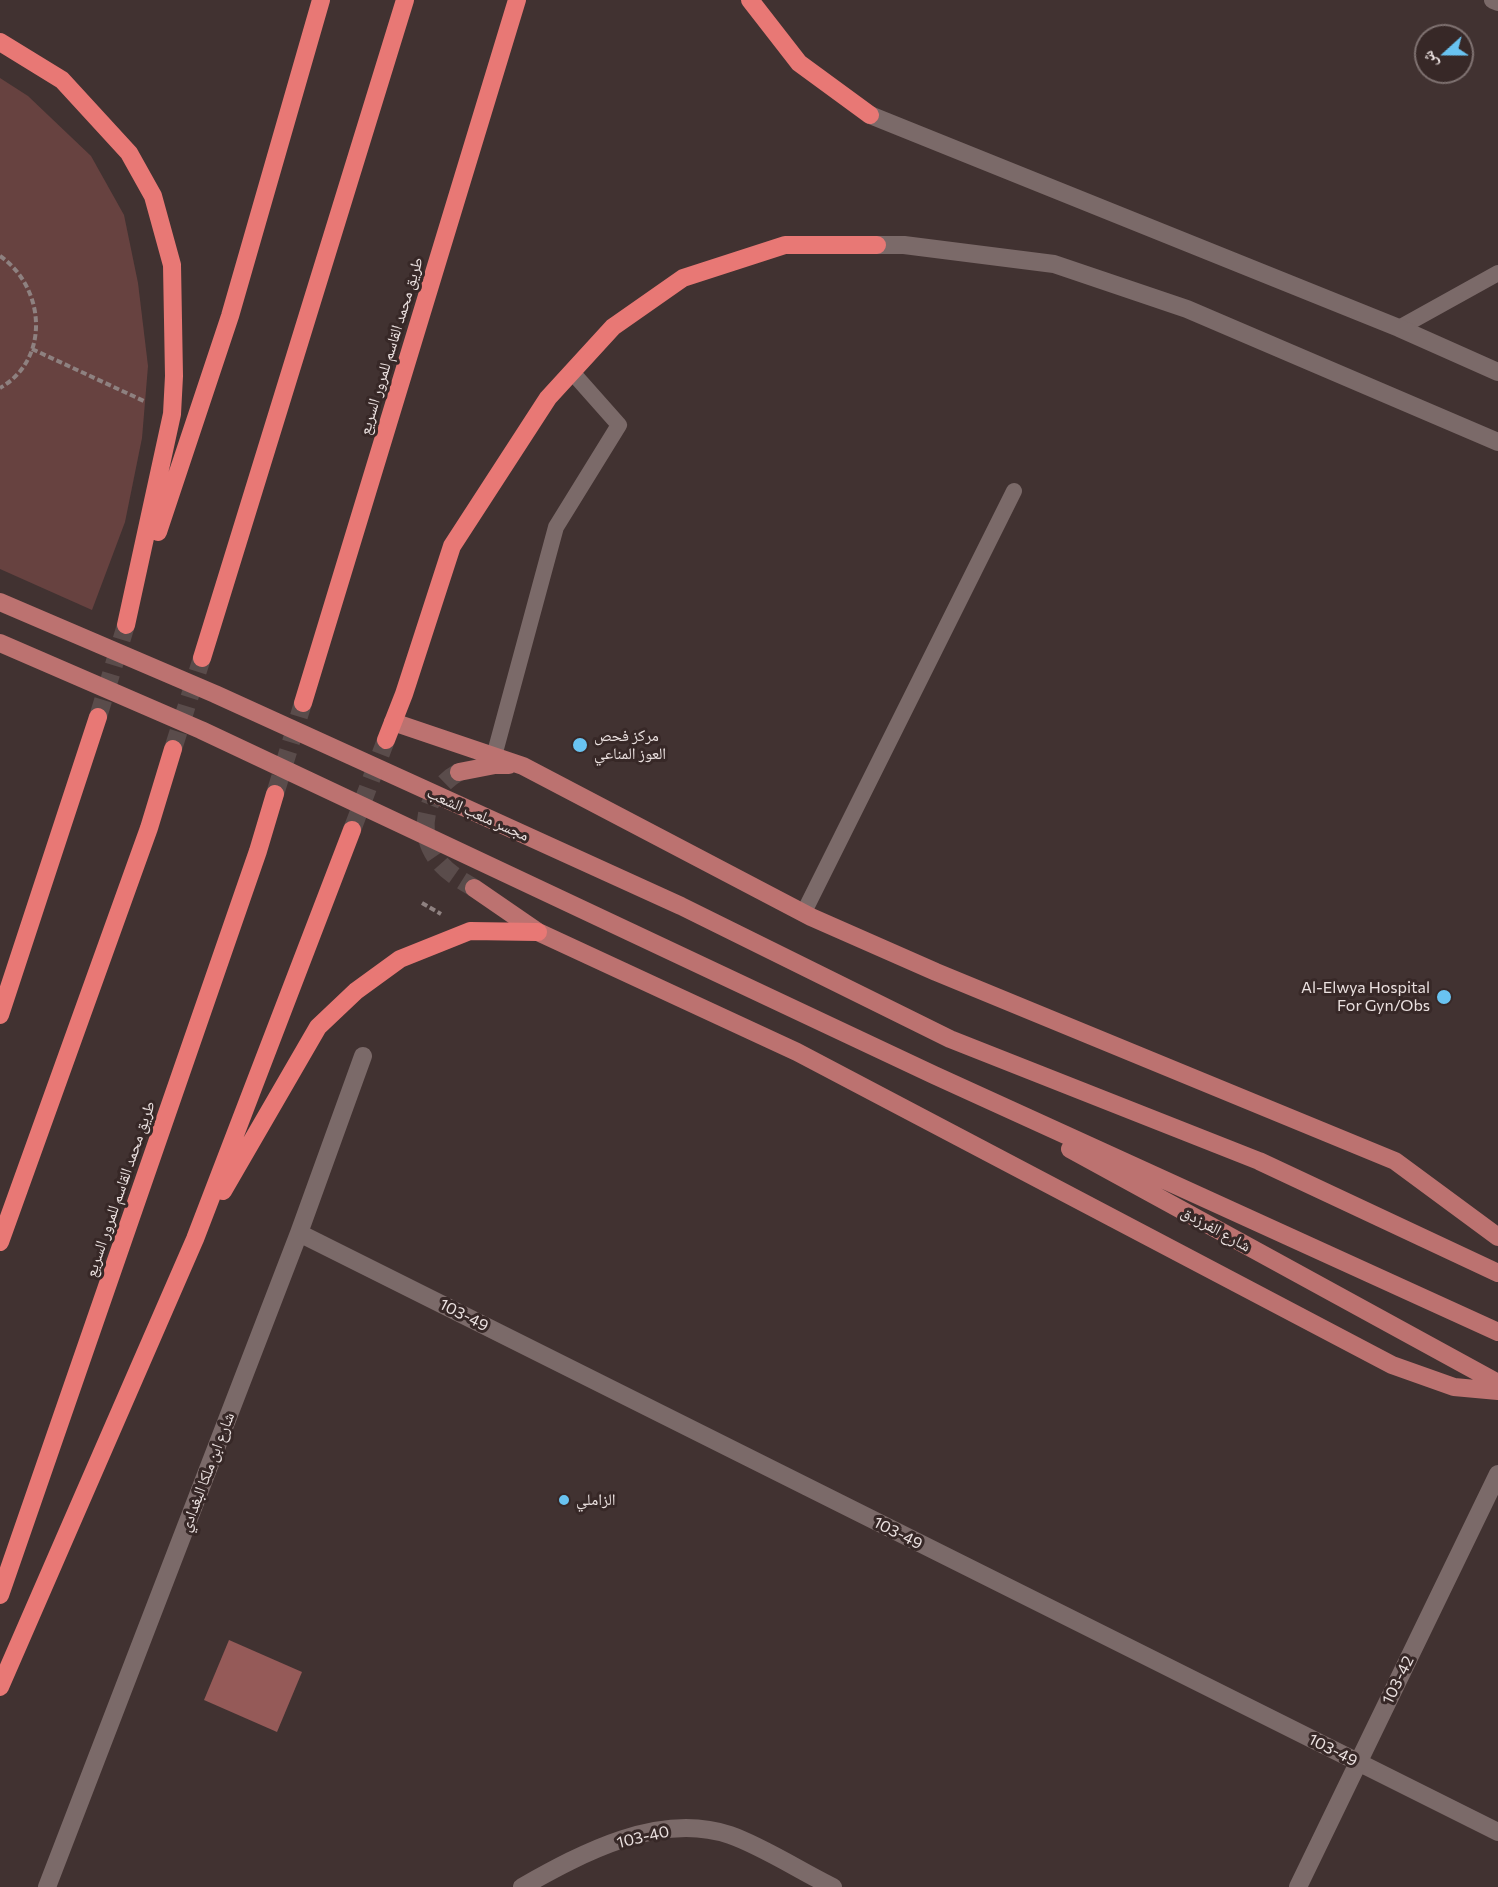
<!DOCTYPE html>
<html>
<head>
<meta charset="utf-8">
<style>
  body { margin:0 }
  #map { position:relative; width:1498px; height:1887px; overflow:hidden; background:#413231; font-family:Commissioner,"Noto Naskh Arabic",sans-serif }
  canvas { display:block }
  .north { position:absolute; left:1414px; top:24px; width:60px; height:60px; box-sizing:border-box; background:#372827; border:2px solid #7f7271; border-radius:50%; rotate:249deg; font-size:16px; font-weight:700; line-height:24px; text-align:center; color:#ebe1e0 }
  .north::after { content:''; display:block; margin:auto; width:21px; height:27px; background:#69c3f1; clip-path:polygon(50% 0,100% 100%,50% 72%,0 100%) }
</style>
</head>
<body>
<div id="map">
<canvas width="1498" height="1887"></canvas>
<div class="north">ش</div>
</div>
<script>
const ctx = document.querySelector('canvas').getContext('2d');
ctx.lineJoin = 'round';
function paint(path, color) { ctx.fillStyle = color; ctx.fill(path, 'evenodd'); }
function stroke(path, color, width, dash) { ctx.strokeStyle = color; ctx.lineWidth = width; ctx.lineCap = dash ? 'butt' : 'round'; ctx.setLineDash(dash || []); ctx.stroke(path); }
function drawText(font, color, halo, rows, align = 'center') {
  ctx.font = font + ' Commissioner,"Noto Naskh Arabic",sans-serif'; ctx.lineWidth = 6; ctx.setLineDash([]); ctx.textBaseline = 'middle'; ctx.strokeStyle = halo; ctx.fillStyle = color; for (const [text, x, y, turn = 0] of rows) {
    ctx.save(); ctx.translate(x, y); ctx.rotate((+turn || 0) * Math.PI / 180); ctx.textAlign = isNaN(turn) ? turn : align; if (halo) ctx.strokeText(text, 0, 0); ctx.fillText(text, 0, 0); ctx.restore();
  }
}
paint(new Path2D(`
  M 0,78 L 28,96 L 91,156 L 124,215 L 138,283 L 148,366 L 142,438 L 125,522 L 92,610 L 0,569 Z`), '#674240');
paint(new Path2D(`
  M 229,1640 L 302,1672 L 277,1732 L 204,1700 Z`), '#955a58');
stroke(new Path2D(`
  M 459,772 C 428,789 414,829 437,859 C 446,872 461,880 474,888`), '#5a4c4b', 18, [18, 9]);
stroke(new Path2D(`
  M 98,717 L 126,625
  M 173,749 L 202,658
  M 275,794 L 303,703
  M 352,830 L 386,740`), '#5a4c4b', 18, [18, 9]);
stroke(new Path2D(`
  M 0,256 C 45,287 51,359 0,388
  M 32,349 L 146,402
  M 422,903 L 441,914`), '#8e8180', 4, [6, 3]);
stroke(new Path2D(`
  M 1399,328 L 1498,273
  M 494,756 L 556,527 L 619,425 L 572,372
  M 804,912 L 1014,491`), '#7b6a69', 16);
stroke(new Path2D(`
  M 1493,0 L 1498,2
  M 299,1233 L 1498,1832
  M 47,1887 L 299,1233 L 363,1056
  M 522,1887 C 582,1853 660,1811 730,1835 C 762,1846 802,1872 833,1887
  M 1298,1887 L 1498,1474`), '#7b6a69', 18);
stroke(new Path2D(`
  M 870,115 L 1399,328 L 1498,372
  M 877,245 L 904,245 L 1054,264 L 1187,309 L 1498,442`), '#7b6a69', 18);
stroke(new Path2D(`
  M 0,602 L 215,694 L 681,906 L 950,1039 L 1259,1161 L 1498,1273
  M 0,643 L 201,730 L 934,1075 L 1498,1332
  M 393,722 L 523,766 L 811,917 L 936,972 L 1395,1161 L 1498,1237
  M 459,772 L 495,765 L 509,765
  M 474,888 L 538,932 L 797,1052 L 1392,1365 L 1454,1387 L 1498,1391
  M 1070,1149 L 1498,1383`), '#bc7270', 18);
stroke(new Path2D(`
  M 750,0 L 799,63 L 870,115
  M 0,42 L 62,80 L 129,153 L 153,196 L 172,265 L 174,376 L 172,414 L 126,625
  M 158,532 L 230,316 L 321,0
  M 202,658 L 405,0
  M 303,703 L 517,0
  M 386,740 L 404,694 L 452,546 L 548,398 L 613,327 L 683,278 L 785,245 L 877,245
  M 0,1015 L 98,717
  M 223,1191 L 318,1027 L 356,991 L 400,959 L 470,931 L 538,932
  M 0,1242 L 149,828 L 173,749
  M 0,1595 L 258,851 L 275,794
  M 0,1687 L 195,1239 L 352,830`), '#e87875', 18);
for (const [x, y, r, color] of [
  [580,745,8,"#69c3f1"],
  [1444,997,8,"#69c3f1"],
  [564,1500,6,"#69c3f1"]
]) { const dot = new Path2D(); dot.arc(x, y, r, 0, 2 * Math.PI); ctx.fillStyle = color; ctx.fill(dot); stroke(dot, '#372827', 2); }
drawText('16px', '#ebe1e0', '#372827', [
  ["طريق محمد القاسم للمرور السريع",391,346,-73],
  ["مجسر ملعب الشعب",478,814,24],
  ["طريق محمد القاسم للمرور السريع",120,1189,-71],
  ["شارع الفرزدق",1216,1229,29],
  ["103-49",464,1315,27],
  ["شارع ابن ملكا البغدادي",207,1472,-69],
  ["103-49",898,1533,27],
  ["103-42",1398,1680,-64],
  ["103-49",1333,1750,27],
  ["103-40",643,1837,-13]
]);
drawText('16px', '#ebe1e0', '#372827', [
  ["مركز فحص",594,736],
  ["العوز المناعي",594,754],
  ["Al-Elwya Hospital",1430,988,"right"],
  ["For Gyn/Obs",1430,1006,"right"],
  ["الزاملي",576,1500]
], 'left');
</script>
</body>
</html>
